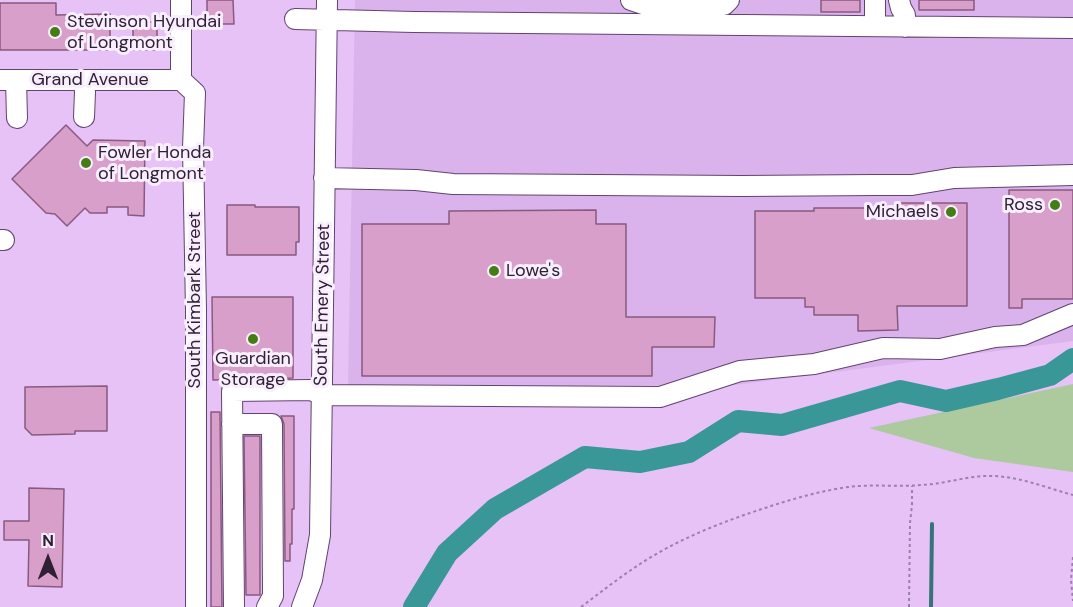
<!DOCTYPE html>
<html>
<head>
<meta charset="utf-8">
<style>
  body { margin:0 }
  #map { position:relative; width:1073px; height:607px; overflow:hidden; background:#e6c2f7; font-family:"DM Sans",sans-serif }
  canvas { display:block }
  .north { position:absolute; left:18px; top:529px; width:60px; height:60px; -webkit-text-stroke:4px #f9eefe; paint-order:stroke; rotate:0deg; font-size:16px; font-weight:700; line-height:24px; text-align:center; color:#2f2135 }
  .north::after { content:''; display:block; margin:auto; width:21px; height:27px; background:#2f2135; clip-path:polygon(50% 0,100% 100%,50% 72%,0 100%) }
</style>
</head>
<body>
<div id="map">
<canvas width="1073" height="607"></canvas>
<div class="north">N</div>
</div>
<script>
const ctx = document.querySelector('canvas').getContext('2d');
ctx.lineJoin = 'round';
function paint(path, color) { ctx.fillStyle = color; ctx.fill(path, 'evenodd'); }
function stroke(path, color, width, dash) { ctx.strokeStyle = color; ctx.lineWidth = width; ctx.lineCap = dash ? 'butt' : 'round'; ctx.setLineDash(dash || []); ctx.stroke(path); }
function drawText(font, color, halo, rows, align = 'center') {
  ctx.font = font + ' "DM Sans",sans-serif'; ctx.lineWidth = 6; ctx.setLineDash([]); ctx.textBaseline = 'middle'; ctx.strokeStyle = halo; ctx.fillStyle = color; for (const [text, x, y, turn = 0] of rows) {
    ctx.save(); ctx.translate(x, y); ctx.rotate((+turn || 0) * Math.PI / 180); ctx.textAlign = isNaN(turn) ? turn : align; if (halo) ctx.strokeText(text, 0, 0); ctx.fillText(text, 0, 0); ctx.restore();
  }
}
paint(new Path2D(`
  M 355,0 L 1073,0 L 1073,341 L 735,385 L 348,387 Z`), '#dab3ec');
paint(new Path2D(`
  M 1073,384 L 1073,472 L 974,458 L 869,428 Z`), '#adc99e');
stroke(new Path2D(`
  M 931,607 L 932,524`), '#36747a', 4);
stroke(new Path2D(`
  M 414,607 L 447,553 L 495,509 L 585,457 L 640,462 L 689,452 L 738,421 L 782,425 L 900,391 L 946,401 L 998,389 L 1050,375 L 1073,359`), '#399797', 22);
const building = new Path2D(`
  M 207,0 L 233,0 L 234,24 L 207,24 Z
  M 821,0 L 860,0 L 860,12 L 821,12 Z
  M 919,0 L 974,0 L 974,10 L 919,10 Z
  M 0,3 L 56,3 L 56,15 L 110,14 L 110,50 L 0,50 Z
  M 133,22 L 157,22 L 157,50 L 133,50 Z
  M 66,125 L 87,146 L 93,140 L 145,141 L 144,216 L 128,215 L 128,207 L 107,207 L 107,213 L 90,213 L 85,208 L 67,226 L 55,214 L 46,213 L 12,179 Z
  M 1009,190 L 1073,190 L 1073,299 L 1022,299 L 1022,308 L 1009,308 Z
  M 897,203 L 967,203 L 967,306 L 897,306 L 898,330 L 858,331 L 858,315 L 814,315 L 814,307 L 805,307 L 805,298 L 755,298 L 755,211 L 814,211 L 814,208 L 897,208 Z
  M 227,205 L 255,205 L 255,207 L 299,207 L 299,242 L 296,242 L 296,255 L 227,255 Z
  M 596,210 L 596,224 L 626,224 L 626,317 L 715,317 L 714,347 L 652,347 L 652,376 L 362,376 L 362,224 L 449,224 L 449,211 Z
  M 212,297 L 293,297 L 293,378 L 213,380 Z
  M 107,386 L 107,431 L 75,431 L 75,434 L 32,435 L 25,428 L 25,387 Z
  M 211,412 L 220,412 L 222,607 L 211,607 Z
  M 281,416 L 294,416 L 294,509 L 292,509 L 292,544 L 290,544 L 290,561 L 285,561 L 284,424 Z
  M 244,436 L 260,436 L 260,595 L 246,595 Z
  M 29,488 L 64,489 L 62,587 L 28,586 L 29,540 L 4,540 L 4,521 L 29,521 Z`);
paint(building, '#d79fca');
stroke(building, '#895a7f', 1.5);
const minor = new Path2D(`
  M 181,0 L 181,80 L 195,93 L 193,148 L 196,310 L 196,607
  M 631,0 L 646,5 L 724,5 L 729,0
  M 875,0 L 875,26
  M 899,0 L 901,8 L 905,15 L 905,27
  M 295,19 L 414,22 L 1073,28
  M 0,80 L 181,80
  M 16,80 L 17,118
  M 84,80 L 85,92 L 84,117
  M 324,178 L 416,180 L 453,184 L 741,186 L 876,185 L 912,185 L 954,178 L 1073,175
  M 0,240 L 4,240
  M 232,424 L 272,424 L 273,596 L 267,607
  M 234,607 L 232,391 L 311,390 L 322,395 L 660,397 L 740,371 L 814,364 L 883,348 L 940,349 L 995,337 L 1023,335 L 1073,314
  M 302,607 L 312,580 L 320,535 L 327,0`);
stroke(minor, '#624370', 22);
stroke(new Path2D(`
  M 1073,557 L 1071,580 L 1073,601
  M 581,607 C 601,592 620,577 640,564 C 678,539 722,522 765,508 C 792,499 820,491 848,487 C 872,484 897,487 921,485 C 946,484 969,475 993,476 C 1021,477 1047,488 1073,495
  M 909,607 L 910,523 L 912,505 L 912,486`), '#9b80a8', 2, [3, 3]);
stroke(minor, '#fff', 20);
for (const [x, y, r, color] of [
  [55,32,6,"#447d14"],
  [86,163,6,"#447d14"],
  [1055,205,6,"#447d14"],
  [951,212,6,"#447d14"],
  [494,271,6,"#447d14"],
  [253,339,6,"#447d14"]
]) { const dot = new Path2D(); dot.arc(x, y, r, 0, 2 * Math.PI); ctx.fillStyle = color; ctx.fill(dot); stroke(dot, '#f9eefe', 2); }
drawText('18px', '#2f2135', '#f9eefe', [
  ["Stevinson Hyundai",67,22],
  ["of Longmont",67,43],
  ["Fowler Honda",98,153],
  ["of Longmont",98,174],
  ["Ross",1043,205,"right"],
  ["Michaels",939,212,"right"],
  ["Lowe's",506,271],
  ["Guardian",253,359,"center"],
  ["Storage",253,380,"center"]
], 'left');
drawText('18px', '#2f2135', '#f9eefe', [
  ["Grand Avenue",90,80],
  ["South Kimbark Street",195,300,-90],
  ["South Emery Street",323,305,-89]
]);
</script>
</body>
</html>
